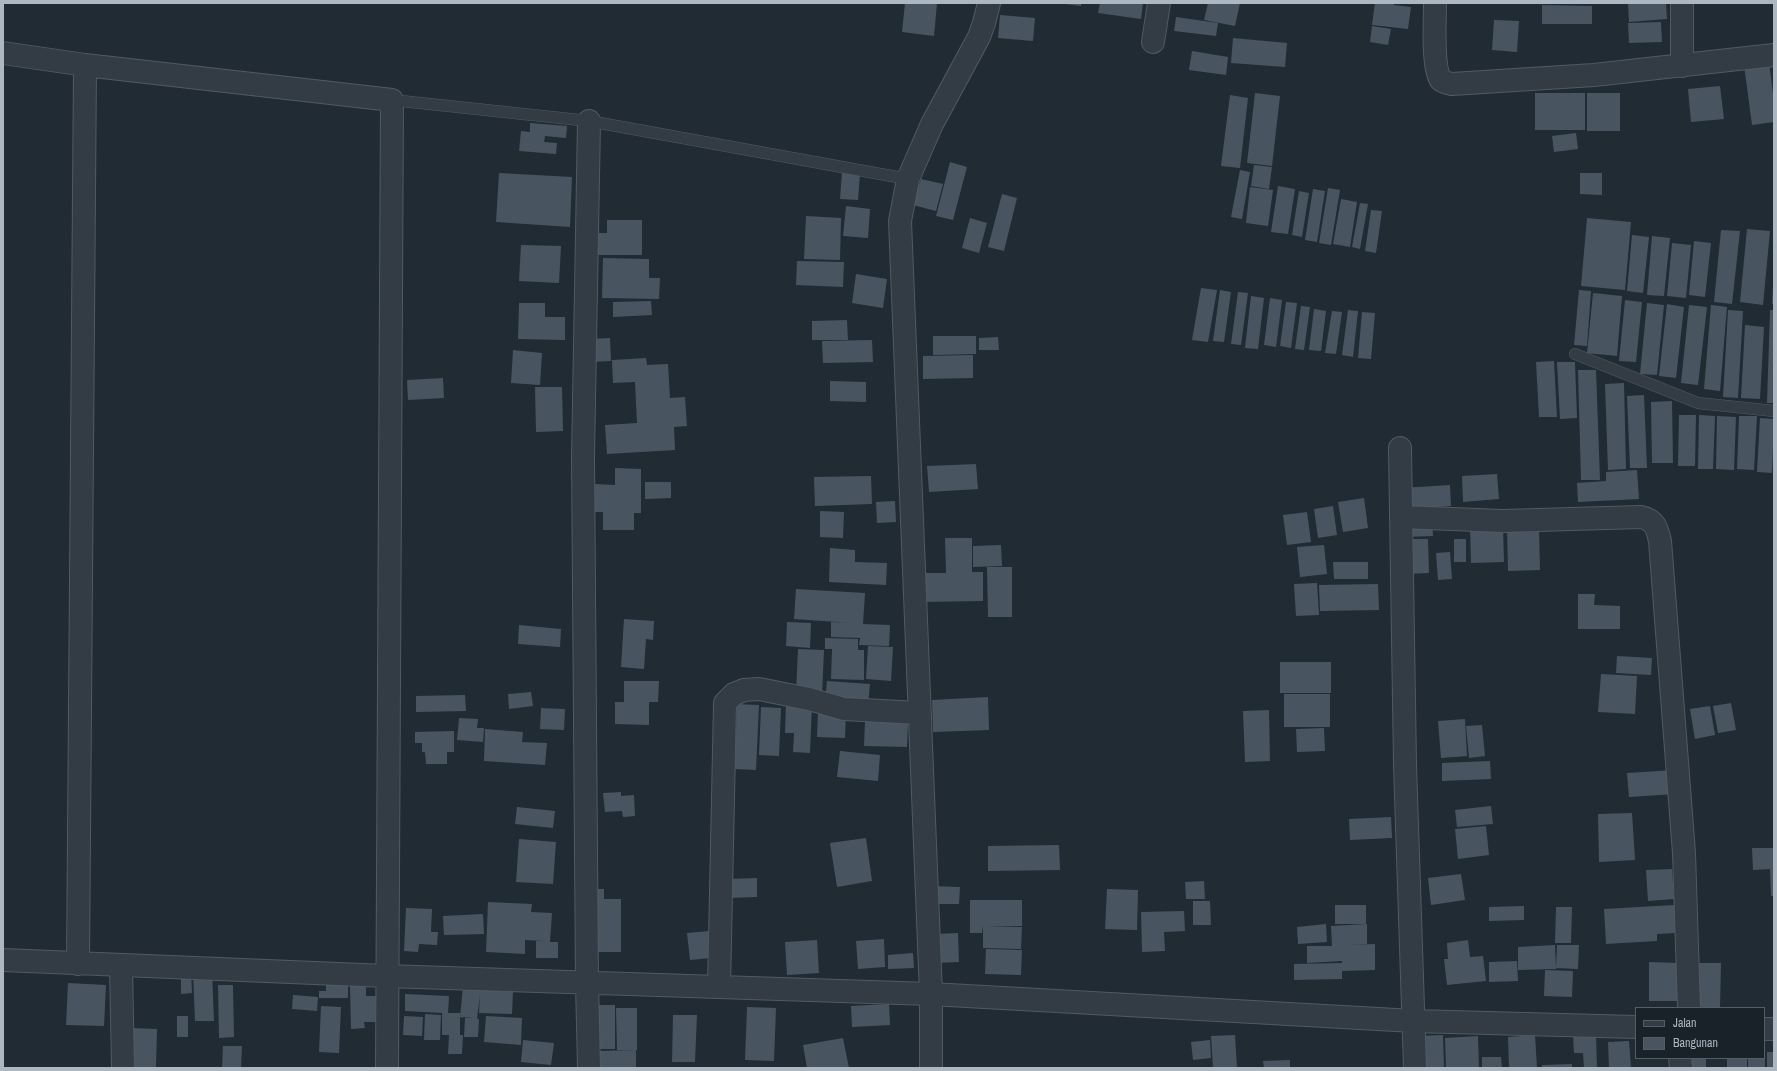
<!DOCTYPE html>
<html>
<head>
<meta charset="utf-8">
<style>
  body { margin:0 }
  #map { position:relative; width:1777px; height:1071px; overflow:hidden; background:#202b34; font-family:"Archivo Narrow",sans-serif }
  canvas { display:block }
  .frame { position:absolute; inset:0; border:4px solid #adb7c2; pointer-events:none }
  .legend { position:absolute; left:1635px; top:1007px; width:130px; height:52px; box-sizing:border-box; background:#192129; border:1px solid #545d66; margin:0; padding:5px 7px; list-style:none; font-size:12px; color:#adb7c2 }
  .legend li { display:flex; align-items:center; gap:8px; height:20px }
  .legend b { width:20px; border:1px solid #545d66 }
</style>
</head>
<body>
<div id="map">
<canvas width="1777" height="1071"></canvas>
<div class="frame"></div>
<ul class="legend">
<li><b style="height:5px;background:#333c45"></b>Jalan</li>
<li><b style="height:11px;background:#485560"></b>Bangunan</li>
</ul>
</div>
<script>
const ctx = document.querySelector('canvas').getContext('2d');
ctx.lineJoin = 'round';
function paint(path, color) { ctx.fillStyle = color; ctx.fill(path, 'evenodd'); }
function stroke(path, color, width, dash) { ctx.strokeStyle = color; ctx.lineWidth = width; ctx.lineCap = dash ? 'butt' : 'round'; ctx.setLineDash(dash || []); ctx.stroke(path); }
paint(new Path2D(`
  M 905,3 L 937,3 L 934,36 L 902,32 Z
  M 1058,3 L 1081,3 L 1081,6 Z
  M 1100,3 L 1143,3 L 1141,19 L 1098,13 Z
  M 1208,3 L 1240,3 L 1235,26 L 1204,20 Z
  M 1375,3 L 1394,3 L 1394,5 L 1411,7 L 1408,29 L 1372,25 Z
  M 1628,3 L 1666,3 L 1667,19 L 1629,22 Z
  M 1542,5 L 1592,6 L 1592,24 L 1542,24 Z
  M 1000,15 L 1035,18 L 1033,41 L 998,38 Z
  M 1176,17 L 1218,23 L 1216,36 L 1174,31 Z
  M 1494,20 L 1519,21 L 1517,52 L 1492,50 Z
  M 1661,22 L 1662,42 L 1629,43 L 1628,23 Z
  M 1372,26 L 1391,29 L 1388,45 L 1370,42 Z
  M 1233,38 L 1287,43 L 1285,67 L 1231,63 Z
  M 1192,51 L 1228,57 L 1226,75 L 1189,70 Z
  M 1769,62 L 1774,102 L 1774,122 L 1752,125 L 1744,65 Z
  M 1720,86 L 1724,119 L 1691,122 L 1688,89 Z
  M 1255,93 L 1280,96 L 1272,166 L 1247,163 Z
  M 1535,93 L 1585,93 L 1585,130 L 1535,130 Z
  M 1587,93 L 1620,93 L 1620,131 L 1587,131 Z
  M 1230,95 L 1248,98 L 1240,168 L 1221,166 Z
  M 530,123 L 567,126 L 566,138 L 545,136 L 544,142 L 557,143 L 556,154 L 519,151 L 521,131 L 530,132 Z
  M 1576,133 L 1578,149 L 1554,152 L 1552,136 Z
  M 950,162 L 967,167 L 953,220 L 936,216 Z
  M 1254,165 L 1272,167 L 1269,189 L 1251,186 Z
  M 1240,170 L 1250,172 L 1242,219 L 1231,217 Z
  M 842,172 L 860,174 L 858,200 L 840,199 Z
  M 499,173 L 572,177 L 570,227 L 496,222 Z
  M 1580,173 L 1602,173 L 1602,195 L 1580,194 Z
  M 921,179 L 943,184 L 936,211 L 913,205 Z
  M 1278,186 L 1295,189 L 1288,234 L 1271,232 Z
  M 1250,187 L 1273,190 L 1268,226 L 1246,223 Z
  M 1328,188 L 1340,190 L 1331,245 L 1319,243 Z
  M 1313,189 L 1325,191 L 1317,242 L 1305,240 Z
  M 1299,191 L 1309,193 L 1302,237 L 1292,235 Z
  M 1002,194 L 1017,198 L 1004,251 L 988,247 Z
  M 1341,199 L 1357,202 L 1350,247 L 1333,244 Z
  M 1360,203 L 1368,204 L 1360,249 L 1352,247 Z
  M 846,206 L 870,209 L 868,238 L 843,236 Z
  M 1371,210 L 1382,211 L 1376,253 L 1365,251 Z
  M 806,216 L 841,218 L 840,260 L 804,259 Z
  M 970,218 L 987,223 L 979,253 L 962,248 Z
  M 1587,218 L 1631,222 L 1625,290 L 1581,286 Z
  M 607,220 L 642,220 L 642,255 L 590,255 L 590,233 L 607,233 Z
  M 1747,229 L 1770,231 L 1763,305 L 1740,302 Z
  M 1721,230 L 1740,231 L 1732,304 L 1714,302 Z
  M 1632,235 L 1649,237 L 1643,293 L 1627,291 Z
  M 1652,236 L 1670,238 L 1664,296 L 1647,295 Z
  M 1694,241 L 1711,243 L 1705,297 L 1689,295 Z
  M 1672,243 L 1691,245 L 1686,298 L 1667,296 Z
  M 521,245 L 561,246 L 559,283 L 519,281 Z
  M 603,258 L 649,259 L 649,278 L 660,278 L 659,299 L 602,298 Z
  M 797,261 L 844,262 L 843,287 L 796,285 Z
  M 856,274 L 887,279 L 883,308 L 852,303 Z
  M 1773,285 L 1774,285 L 1774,304 L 1772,304 Z
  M 1201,288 L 1217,290 L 1208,342 L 1192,340 Z
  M 1220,290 L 1231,292 L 1224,342 L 1213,341 Z
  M 1579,290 L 1591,291 L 1587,346 L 1574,345 Z
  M 1238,292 L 1248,293 L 1241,345 L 1231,344 Z
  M 1593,293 L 1622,296 L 1617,356 L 1587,353 Z
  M 1251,296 L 1264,298 L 1258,349 L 1245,348 Z
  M 1270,298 L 1282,300 L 1276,347 L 1264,345 Z
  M 1625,300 L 1642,302 L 1636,362 L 1619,361 Z
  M 651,301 L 652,315 L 613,317 L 613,302 Z
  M 1286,302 L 1297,303 L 1291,348 L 1280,346 Z
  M 519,303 L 545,303 L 545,317 L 565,317 L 565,340 L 518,339 Z
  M 1647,303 L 1664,305 L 1657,375 L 1640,374 Z
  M 1667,304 L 1684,307 L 1676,378 L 1659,376 Z
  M 1689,305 L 1707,307 L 1698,385 L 1681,383 Z
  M 1711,305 L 1727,307 L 1720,391 L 1704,389 Z
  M 1301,306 L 1310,307 L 1304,350 L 1295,349 Z
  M 1314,309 L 1326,311 L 1321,351 L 1309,350 Z
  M 1348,310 L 1358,311 L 1353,357 L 1342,355 Z
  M 1728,310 L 1743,311 L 1738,398 L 1723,397 Z
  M 1770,310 L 1774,310 L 1774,403 L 1767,403 Z
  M 1332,311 L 1342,312 L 1336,354 L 1325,353 Z
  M 1362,312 L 1375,313 L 1371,359 L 1358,358 Z
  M 847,320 L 848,340 L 812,340 L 812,321 Z
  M 1745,325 L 1764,327 L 1760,399 L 1741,398 Z
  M 933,336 L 976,336 L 976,354 L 933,355 Z
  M 998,337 L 999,350 L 979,350 L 979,338 Z
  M 610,338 L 611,361 L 590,362 L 589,339 Z
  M 872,340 L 873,362 L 823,363 L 822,341 Z
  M 513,350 L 542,353 L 540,385 L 511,383 Z
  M 973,355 L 973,378 L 923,379 L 923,356 Z
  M 646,358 L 647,365 L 668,364 L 670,398 L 685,397 L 687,426 L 674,427 L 675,450 L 607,454 L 605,425 L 637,423 L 635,382 L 613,383 L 612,360 Z
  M 1554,361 L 1557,417 L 1539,417 L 1536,362 Z
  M 1557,362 L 1575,362 L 1577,418 L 1560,419 Z
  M 1578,370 L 1596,370 L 1600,480 L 1581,480 Z
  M 443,378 L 444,398 L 408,400 L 407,380 Z
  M 830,381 L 866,382 L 866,402 L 830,401 Z
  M 1624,383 L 1626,469 L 1608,470 L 1605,384 Z
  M 535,387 L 562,387 L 563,431 L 536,432 Z
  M 1644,395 L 1647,468 L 1630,468 L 1627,396 Z
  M 1672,401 L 1673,463 L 1652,463 L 1651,402 Z
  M 1679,415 L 1696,415 L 1695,466 L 1678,466 Z
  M 1699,415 L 1715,416 L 1713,469 L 1698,469 Z
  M 1717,416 L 1736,417 L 1734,470 L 1716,469 Z
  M 1739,416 L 1757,416 L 1754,470 L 1737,469 Z
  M 1760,418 L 1774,419 L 1772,473 L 1757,472 Z
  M 976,464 L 978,489 L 929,492 L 927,466 Z
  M 615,468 L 641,469 L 641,513 L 634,513 L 634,530 L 603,530 L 603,512 L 595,512 L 595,484 L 615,485 Z
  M 1637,470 L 1639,499 L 1578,502 L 1577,483 L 1606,481 L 1606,472 Z
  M 1497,474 L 1499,499 L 1463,502 L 1462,476 Z
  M 871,476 L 872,504 L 815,506 L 814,477 Z
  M 645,482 L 671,482 L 671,498 L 645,499 Z
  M 1450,485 L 1451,506 L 1404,509 L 1402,488 Z
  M 1364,498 L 1368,528 L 1343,532 L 1338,502 Z
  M 895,501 L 896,522 L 877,523 L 876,502 Z
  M 1333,506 L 1337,535 L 1318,538 L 1314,509 Z
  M 820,511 L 844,512 L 843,538 L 820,537 Z
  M 1307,512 L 1311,542 L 1287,545 L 1283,515 Z
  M 1432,520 L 1433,536 L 1404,537 L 1403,522 Z
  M 1503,526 L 1504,562 L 1471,563 L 1470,527 Z
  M 1507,528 L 1539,528 L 1540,570 L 1508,571 Z
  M 945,538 L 972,538 L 972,572 L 983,572 L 983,601 L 920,602 L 920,573 L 946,573 Z
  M 1405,539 L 1428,539 L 1429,573 L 1406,574 Z
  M 1454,539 L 1466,539 L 1466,562 L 1454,562 Z
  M 1001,545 L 1002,566 L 973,567 L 973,546 Z
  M 1324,545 L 1327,574 L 1300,577 L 1297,547 Z
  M 830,548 L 855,550 L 855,562 L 887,563 L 886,585 L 829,582 Z
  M 1450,552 L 1452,579 L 1438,580 L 1436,553 Z
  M 1333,562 L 1368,562 L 1368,579 L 1334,579 Z
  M 987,567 L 1012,567 L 1012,617 L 988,617 Z
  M 1317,583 L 1319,615 L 1296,616 L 1294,584 Z
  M 1378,584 L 1379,610 L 1320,611 L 1319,585 Z
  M 796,589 L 865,593 L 863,624 L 890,625 L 889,646 L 859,645 L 860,638 L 831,637 L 831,622 L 851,623 L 794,619 Z
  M 1578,594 L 1595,594 L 1594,605 L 1620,606 L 1620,629 L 1578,629 Z
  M 624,619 L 654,621 L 653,640 L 646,639 L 644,669 L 621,667 Z
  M 787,622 L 811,623 L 810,648 L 786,646 Z
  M 519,625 L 561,629 L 560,647 L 518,644 Z
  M 825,638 L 858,639 L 858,650 L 864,650 L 864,680 L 831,679 L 832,649 L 825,649 Z
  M 868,646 L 893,647 L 891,681 L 866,679 Z
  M 798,649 L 824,650 L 822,695 L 796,694 Z
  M 1617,656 L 1652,658 L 1651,675 L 1616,673 Z
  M 1280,662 L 1331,662 L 1331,693 L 1280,693 Z
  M 1601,674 L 1637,676 L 1635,714 L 1598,712 Z
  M 624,681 L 659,681 L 658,702 L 649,702 L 649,725 L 615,724 L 615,702 L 624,702 Z
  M 827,681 L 870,684 L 868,705 L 825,702 Z
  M 531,692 L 533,706 L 509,709 L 508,694 Z
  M 1284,694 L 1330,694 L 1330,727 L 1284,727 Z
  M 465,695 L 466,711 L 416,712 L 416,696 Z
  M 988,697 L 989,730 L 933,732 L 932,700 Z
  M 786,703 L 812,704 L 810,753 L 793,752 L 794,733 L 785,733 Z
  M 1731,703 L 1736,730 L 1718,733 L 1713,706 Z
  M 737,704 L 759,705 L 756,770 L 735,769 Z
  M 1710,706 L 1715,735 L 1695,739 L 1690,709 Z
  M 761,707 L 781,708 L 779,756 L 759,755 Z
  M 541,708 L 565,709 L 564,730 L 540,729 Z
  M 1269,710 L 1270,761 L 1245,762 L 1243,711 Z
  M 818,712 L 846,713 L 845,738 L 817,737 Z
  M 459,718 L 478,719 L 477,728 L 484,728 L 483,742 L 457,740 Z
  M 1465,719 L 1467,756 L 1441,758 L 1438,721 Z
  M 865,721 L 908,723 L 907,747 L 864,746 Z
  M 1482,725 L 1485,756 L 1469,758 L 1466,726 Z
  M 1324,728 L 1325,751 L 1297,752 L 1296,729 Z
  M 485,729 L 523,732 L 522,742 L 547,743 L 545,765 L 484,761 Z
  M 454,731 L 454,752 L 447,752 L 447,764 L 426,764 L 425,752 L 422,752 L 422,743 L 415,743 L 415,732 Z
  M 840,751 L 880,755 L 878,781 L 837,777 Z
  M 1490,761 L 1491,779 L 1442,781 L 1442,763 Z
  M 1674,770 L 1676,794 L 1629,797 L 1627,773 Z
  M 621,792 L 621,796 L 634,795 L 635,816 L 623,817 L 622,811 L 605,812 L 603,793 Z
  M 1491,806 L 1493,824 L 1457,827 L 1455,810 Z
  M 517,807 L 555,811 L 553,828 L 515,824 Z
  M 1632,813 L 1635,860 L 1599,862 L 1598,814 Z
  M 1391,817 L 1392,838 L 1350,840 L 1349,819 Z
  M 1486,826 L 1489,855 L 1458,859 L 1455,829 Z
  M 866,838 L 872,881 L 837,887 L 830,843 Z
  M 519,839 L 556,842 L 553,884 L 516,882 Z
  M 1059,845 L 1060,870 L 988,871 L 988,846 Z
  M 1752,848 L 1774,848 L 1774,896 L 1771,896 L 1770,869 L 1753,870 Z
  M 1672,869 L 1674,899 L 1648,901 L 1646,870 Z
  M 1461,874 L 1465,900 L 1431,905 L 1428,878 Z
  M 757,878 L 757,897 L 728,898 L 727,879 Z
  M 1204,881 L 1205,899 L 1186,899 L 1185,882 Z
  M 929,886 L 960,887 L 959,904 L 929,904 Z
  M 590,889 L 604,889 L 604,899 L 621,899 L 621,952 L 596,952 Z
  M 1107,889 L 1138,890 L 1137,930 L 1105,929 Z
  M 970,900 L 1022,900 L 1022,926 L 986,926 L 1022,927 L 1021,949 L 983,948 L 983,925 L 982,933 L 970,933 Z
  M 1193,901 L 1210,901 L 1211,925 L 1193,925 Z
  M 488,902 L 532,904 L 531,912 L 552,913 L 550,942 L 558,942 L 558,958 L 536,958 L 536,941 L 545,941 L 525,940 L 525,954 L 486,952 Z
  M 1335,905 L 1366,905 L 1366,924 L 1335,924 Z
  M 1674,905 L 1676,933 L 1657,934 L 1657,941 L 1606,944 L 1604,909 Z
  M 1524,906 L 1524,920 L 1489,921 L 1489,907 Z
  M 1556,907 L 1572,907 L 1571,943 L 1555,943 Z
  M 406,908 L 432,909 L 431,932 L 438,932 L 437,945 L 419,944 L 418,952 L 404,951 Z
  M 1184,911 L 1185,931 L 1164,932 L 1165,951 L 1142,952 L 1141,912 Z
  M 483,914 L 484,934 L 444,935 L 443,916 Z
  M 1326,924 L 1327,942 L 1298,944 L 1297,927 Z
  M 1367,924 L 1367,944 L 1344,945 L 1375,944 L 1375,970 L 1342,971 L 1342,979 L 1294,980 L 1294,964 L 1342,963 L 1342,961 L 1307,963 L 1307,946 L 1332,946 L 1331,926 Z
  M 709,931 L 711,958 L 690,960 L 687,933 Z
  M 958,933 L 959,962 L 936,963 L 935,934 Z
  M 884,939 L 885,967 L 858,969 L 856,941 Z
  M 817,940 L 819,973 L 787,975 L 785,942 Z
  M 1468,940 L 1470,957 L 1483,956 L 1486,981 L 1447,985 L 1444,959 L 1448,959 L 1447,943 Z
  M 1555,945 L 1556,969 L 1518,970 L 1518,947 Z
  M 1557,945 L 1579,945 L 1578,969 L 1556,968 Z
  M 986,949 L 1022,950 L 1021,975 L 985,974 Z
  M 913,953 L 914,968 L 888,969 L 888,955 Z
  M 1517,961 L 1518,981 L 1489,982 L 1489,962 Z
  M 1649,962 L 1680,963 L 1680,1001 L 1649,1001 Z
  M 1695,963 L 1721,963 L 1720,1008 L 1694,1008 Z
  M 1545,970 L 1573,971 L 1572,997 L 1544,996 Z
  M 191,972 L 192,993 L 181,994 L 181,973 Z
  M 193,972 L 212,972 L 214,1021 L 195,1021 Z
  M 326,982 L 348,982 L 348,998 L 319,998 L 319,991 L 326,991 Z
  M 68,983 L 106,985 L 104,1026 L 66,1025 Z
  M 218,985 L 233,985 L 234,1037 L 219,1038 Z
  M 366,985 L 366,996 L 383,996 L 384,1022 L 364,1022 L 365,1028 L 351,1029 L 350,986 Z
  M 463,987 L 480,989 L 480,990 L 513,992 L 512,1014 L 479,1013 L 480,995 L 477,1019 L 479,1019 L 478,1037 L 464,1037 L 465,1018 L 474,1018 L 460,1017 Z
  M 405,994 L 449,996 L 448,1013 L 460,1013 L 460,1035 L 455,1035 L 463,1035 L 462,1054 L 448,1054 L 449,1035 L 442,1035 L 442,1013 L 405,1011 Z
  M 293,995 L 318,997 L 317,1011 L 292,1009 Z
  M 889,1004 L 890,1025 L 852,1027 L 851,1006 Z
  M 589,1005 L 615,1005 L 615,1049 L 589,1049 Z
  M 321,1006 L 341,1007 L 339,1053 L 319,1052 Z
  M 747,1007 L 776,1008 L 774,1061 L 745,1060 Z
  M 616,1008 L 637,1008 L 637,1050 L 617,1050 Z
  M 425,1014 L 441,1015 L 440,1040 L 424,1040 Z
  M 673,1015 L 697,1015 L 695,1062 L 672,1062 Z
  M 177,1016 L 188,1016 L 188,1037 L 177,1037 Z
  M 404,1016 L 423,1017 L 422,1036 L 403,1035 Z
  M 486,1016 L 522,1018 L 521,1045 L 484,1042 Z
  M 131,1028 L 157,1029 L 156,1068 L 130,1068 Z
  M 1596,1034 L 1597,1068 L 1584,1068 L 1583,1053 L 1574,1053 L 1573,1035 Z
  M 1235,1035 L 1237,1068 L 1213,1068 L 1211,1036 Z
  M 1443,1035 L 1444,1068 L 1419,1068 L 1418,1036 Z
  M 1535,1035 L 1537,1068 L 1509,1068 L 1508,1037 Z
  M 1478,1036 L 1479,1068 L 1446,1068 L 1445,1038 Z
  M 843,1038 L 849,1068 L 807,1068 L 803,1045 Z
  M 523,1040 L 554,1043 L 551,1065 L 521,1062 Z
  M 1210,1040 L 1211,1058 L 1193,1060 L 1191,1042 Z
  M 1629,1041 L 1631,1068 L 1609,1068 L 1608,1042 Z
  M 223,1046 L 242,1046 L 241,1068 L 222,1068 Z
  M 636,1050 L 636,1068 L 596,1068 L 596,1051 Z
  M 1767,1052 L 1774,1052 L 1774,1068 L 1767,1068 Z
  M 1482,1057 L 1501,1057 L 1502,1068 L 1482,1068 Z
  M 1686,1058 L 1706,1058 L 1706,1068 L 1687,1068 Z
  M 1727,1058 L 1747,1058 L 1747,1068 L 1727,1068 Z
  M 1748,1058 L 1765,1058 L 1765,1068 L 1748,1068 Z
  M 1290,1060 L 1290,1068 L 1264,1068 L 1263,1061 Z
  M 1572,1064 L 1572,1068 L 1542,1068 L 1542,1065 Z`), '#485560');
const service = new Path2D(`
  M 392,100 L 589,121 L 908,179
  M 1575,354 L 1698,403 L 1774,411`);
const minor = new Path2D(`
  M 1435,3 C 1435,20 1432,68 1441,80 C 1444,83 1448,83 1452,84 L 1594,75 L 1774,55
  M 1682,3 L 1682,66
  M 1153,42 L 1159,3
  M 3,53 L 85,65 L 392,100 L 387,1068
  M 1400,448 L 1405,765 L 1415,1068
  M 1401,517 L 1503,521 L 1641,517 C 1655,520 1657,528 1660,541 L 1684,853 L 1689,1008
  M 3,960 L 386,976 L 931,994 L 1414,1021 L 1636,1027
  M 78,964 L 85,65
  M 121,966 L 123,1068
  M 719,987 L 725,703 L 734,694 L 744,690 L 759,689 L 809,699 L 844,709 L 919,713
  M 1764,1029 L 1774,1029
  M 1680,1058 L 1681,1068
  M 589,1068 L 587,983 L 583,457 L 589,121
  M 931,1068 L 931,994 L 900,221 L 908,179 L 932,124 L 979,37 L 984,23 L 989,3`);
stroke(service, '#515a63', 12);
stroke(minor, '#515a63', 24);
stroke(service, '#333c45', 11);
stroke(minor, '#333c45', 22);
</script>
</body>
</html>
